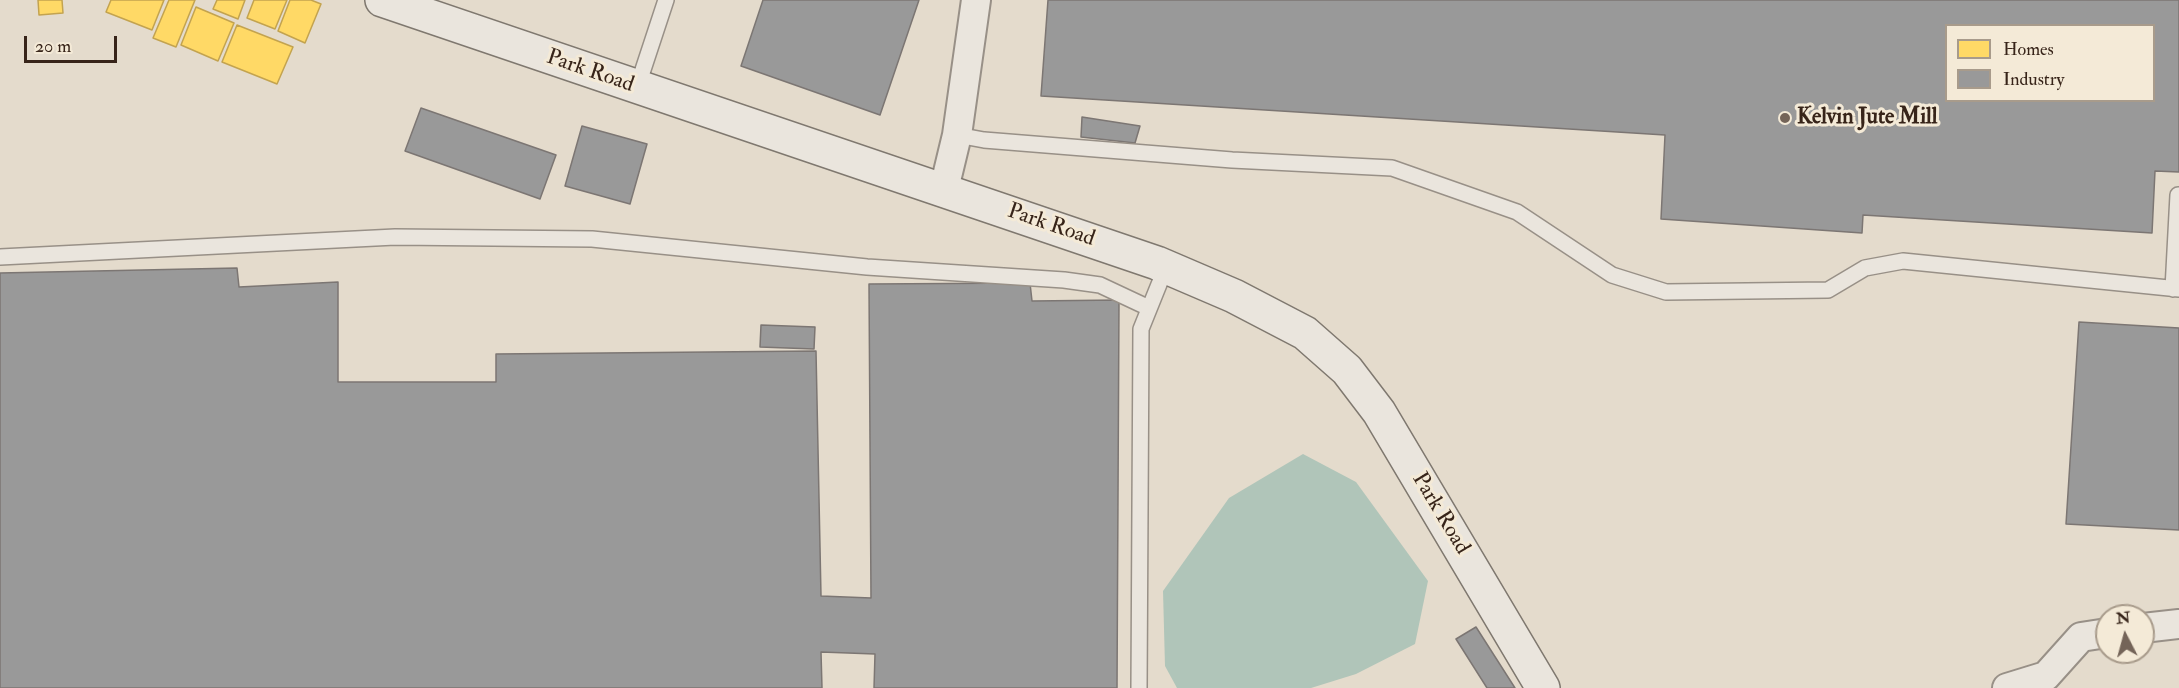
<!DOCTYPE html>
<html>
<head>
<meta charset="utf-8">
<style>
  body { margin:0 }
  #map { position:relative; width:2179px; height:688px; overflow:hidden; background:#e4dbcc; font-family:"IM FELL Double Pica",serif }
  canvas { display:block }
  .legend { position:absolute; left:1945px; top:24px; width:210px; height:78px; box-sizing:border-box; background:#f4ead7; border:2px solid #a89b8b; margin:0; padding:8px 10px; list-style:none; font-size:18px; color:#372419 }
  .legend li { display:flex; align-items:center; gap:12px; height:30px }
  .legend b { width:30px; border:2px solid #a89b8b }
  .north { position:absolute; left:2095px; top:604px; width:60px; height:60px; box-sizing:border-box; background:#f4ead7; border:2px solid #a89b8b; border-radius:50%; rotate:354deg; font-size:16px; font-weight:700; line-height:24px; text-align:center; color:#372419 }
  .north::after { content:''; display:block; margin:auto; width:21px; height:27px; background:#746458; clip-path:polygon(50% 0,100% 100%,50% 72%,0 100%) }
  .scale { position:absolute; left:24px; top:36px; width:93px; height:27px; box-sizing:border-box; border:3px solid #372419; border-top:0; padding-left:8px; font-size:18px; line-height:21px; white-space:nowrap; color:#372419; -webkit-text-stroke:4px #f4ead7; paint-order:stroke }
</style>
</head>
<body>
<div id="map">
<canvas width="2179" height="688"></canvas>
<ul class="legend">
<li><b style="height:16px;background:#ffd966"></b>Homes</li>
<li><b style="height:16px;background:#999"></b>Industry</li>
</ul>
<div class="north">N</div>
<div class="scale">20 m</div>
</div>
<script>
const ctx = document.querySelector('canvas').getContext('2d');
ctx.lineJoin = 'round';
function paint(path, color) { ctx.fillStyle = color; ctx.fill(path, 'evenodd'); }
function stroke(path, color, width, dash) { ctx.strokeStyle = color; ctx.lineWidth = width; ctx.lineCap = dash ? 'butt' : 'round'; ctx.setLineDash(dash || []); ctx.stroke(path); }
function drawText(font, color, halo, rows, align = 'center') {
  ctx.font = font + ' "IM FELL Double Pica",serif'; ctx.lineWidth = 6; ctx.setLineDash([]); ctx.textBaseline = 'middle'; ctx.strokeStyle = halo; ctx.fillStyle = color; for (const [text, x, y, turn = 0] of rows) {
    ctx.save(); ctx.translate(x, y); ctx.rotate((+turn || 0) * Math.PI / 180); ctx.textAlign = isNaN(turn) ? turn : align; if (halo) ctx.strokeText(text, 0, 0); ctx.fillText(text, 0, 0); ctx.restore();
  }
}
paint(new Path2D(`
  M 1303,454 L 1356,482 L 1428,581 L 1415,644 L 1356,674 L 1311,688 L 1177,688 L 1165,666 L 1163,591 L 1229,498 Z`), '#b0c5b9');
const homes = new Path2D(`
  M 38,0 L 62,0 L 63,13 L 39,15 Z
  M 111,0 L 164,0 L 152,30 L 106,12 Z
  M 169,0 L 195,0 L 176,47 L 153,38 Z
  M 217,0 L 245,0 L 238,19 L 213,9 Z
  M 254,0 L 287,0 L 275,29 L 247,18 Z
  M 290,0 L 311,0 L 321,4 L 305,43 L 278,31 Z
  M 196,7 L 234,23 L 218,61 L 181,45 Z
  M 237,25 L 293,47 L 277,84 L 222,62 Z`);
paint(homes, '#ffd966');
stroke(homes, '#c3a34f', 1.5);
const industry = new Path2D(`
  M 763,0 L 919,0 L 880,115 L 741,66 Z
  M 1048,0 L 2179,0 L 2179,172 L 2155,171 L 2152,233 L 1863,215 L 1862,233 L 1661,219 L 1665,135 L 1041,96 ZM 1946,26 L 2154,26 L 2154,100 L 1946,100 Z
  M 421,108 L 556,155 L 540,199 L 405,151 Z
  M 1082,117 L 1140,126 L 1135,143 L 1081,137 Z
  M 582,126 L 647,144 L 630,204 L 565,186 Z
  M 237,268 L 239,287 L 338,282 L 338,382 L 496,382 L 496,354 L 816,351 L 821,596 L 871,598 L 869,284 L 1030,283 L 1032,301 L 1119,300 L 1117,688 L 874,688 L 875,654 L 821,652 L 822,688 L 0,688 L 0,273 Z
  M 2079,322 L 2179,328 L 2179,530 L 2066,524 Z
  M 761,325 L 815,327 L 814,349 L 760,347 Z
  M 1476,627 L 1515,688 L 1487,688 L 1456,639 Z`);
paint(industry, '#999');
stroke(industry, '#7c7673', 1.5);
const lane = new Path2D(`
  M 637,88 L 666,0
  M 957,135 L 984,140 L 1232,160 L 1392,168 L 1517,212 L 1612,275 L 1666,292 L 1828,290 L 1865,268 L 1903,261 L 2179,289
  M 0,257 L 395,237 L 592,239 L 867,267 L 1064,280 L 1100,285 L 1149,308
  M 2173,289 L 2178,195
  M 1139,688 L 1141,329 L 1166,267`);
const street = new Path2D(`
  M 944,189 L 957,135 L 976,0
  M 2143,628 L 2179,624
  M 2007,688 L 2046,676 L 2081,637 L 2107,633`);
const secondary = new Path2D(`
  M 382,0 L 1157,263 L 1234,296 L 1305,333 L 1347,370 L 1379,412 L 1543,688`);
stroke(lane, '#989087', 18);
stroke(street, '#989087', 32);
stroke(secondary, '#7f786f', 36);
stroke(lane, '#eae5dd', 15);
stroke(street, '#eae5dd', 28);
stroke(secondary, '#eae5dd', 33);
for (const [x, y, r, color] of [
  [1785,118,6,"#746458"]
]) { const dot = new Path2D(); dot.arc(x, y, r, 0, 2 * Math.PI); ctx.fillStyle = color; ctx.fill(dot); stroke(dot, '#f4ead7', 2); }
drawText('22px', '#372419', '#f4ead7', [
  ["Park Road",590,72,19],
  ["Park Road",1051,226,19],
  ["Park Road",1440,514,59]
]);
drawText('bold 22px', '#372419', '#f4ead7', [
  ["Kelvin Jute Mill",1797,118]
], 'left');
</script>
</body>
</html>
